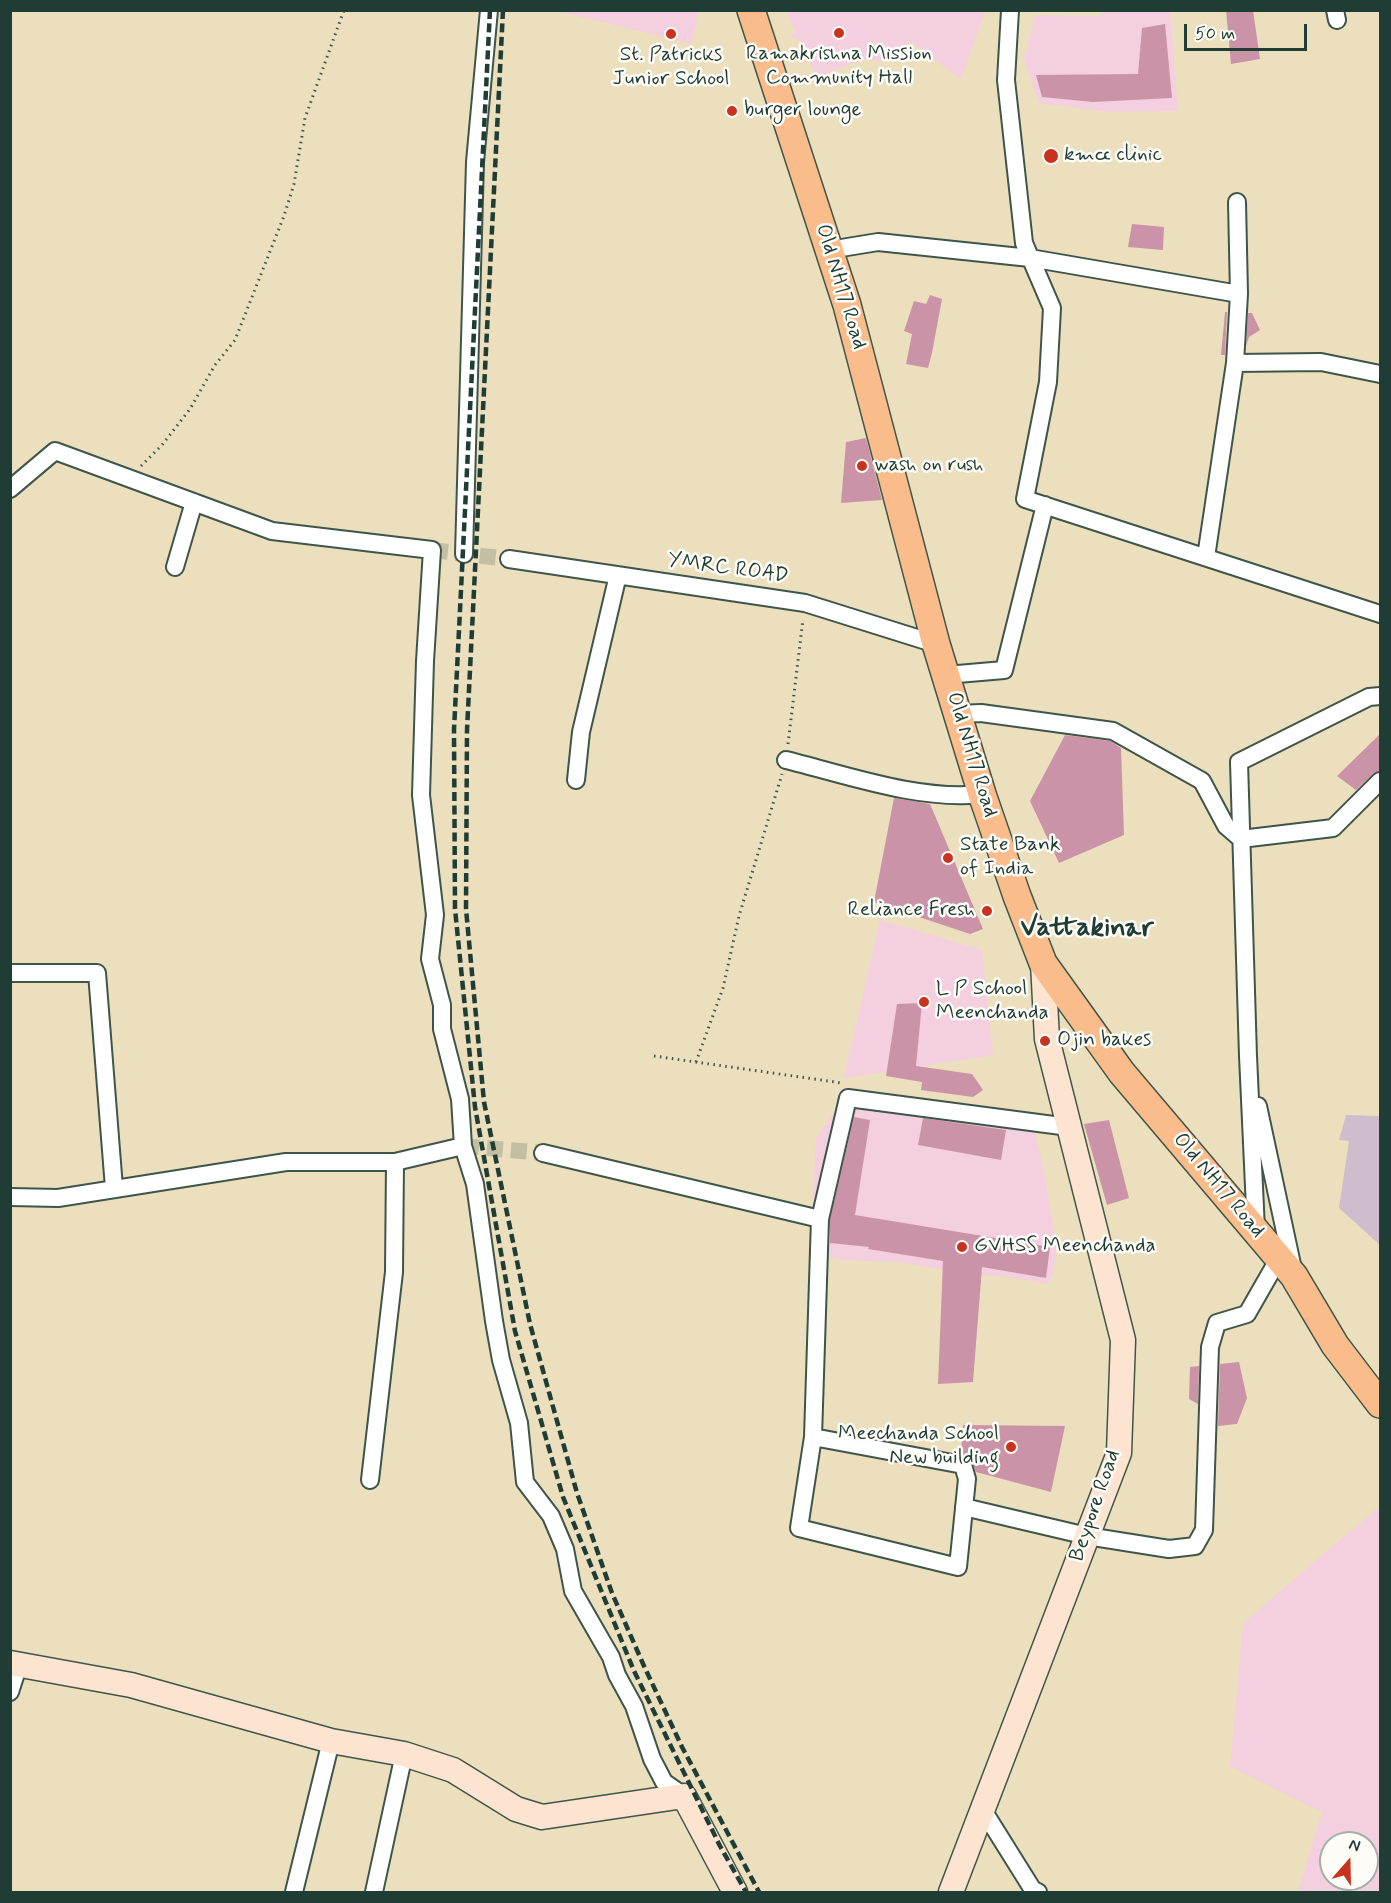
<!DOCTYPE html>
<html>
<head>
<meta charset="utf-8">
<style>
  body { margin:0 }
  #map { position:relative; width:1391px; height:1903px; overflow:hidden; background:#ecdfbd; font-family:Mynerve,sans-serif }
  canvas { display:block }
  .frame { position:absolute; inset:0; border:12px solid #1f3d34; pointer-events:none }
  .north { position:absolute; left:1319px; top:1831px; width:60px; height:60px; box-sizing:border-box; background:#fdfcf7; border:2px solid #a4b0a9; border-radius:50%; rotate:20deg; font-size:16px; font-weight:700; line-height:24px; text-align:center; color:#1f3d34 }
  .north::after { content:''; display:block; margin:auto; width:21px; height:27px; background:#c8321e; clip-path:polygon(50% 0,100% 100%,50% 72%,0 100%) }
  .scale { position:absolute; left:1184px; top:24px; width:123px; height:27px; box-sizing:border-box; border:3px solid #1f3d34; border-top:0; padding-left:8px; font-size:18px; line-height:21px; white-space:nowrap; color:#1f3d34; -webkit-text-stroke:4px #fdfcf7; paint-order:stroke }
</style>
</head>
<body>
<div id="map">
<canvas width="1391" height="1903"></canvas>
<div class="frame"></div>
<div class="north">N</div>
<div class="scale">50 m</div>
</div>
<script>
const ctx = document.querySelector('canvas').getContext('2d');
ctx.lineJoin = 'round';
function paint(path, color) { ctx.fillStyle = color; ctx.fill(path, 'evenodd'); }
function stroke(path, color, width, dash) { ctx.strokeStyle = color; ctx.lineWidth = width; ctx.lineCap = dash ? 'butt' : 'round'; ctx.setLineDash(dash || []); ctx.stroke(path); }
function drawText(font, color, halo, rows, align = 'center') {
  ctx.font = font + ' Mynerve,sans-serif'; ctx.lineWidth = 5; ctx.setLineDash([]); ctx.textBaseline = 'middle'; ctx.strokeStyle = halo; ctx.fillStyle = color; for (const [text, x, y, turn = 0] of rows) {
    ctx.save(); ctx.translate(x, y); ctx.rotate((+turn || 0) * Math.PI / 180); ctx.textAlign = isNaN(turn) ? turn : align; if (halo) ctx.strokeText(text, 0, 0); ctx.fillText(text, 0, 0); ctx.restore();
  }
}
paint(new Path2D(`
  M 557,11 L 699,10 L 699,11 L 691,44 Z
  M 786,11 L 985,11 L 961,79 L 911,42 L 882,53 L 881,62 L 868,58 L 816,77 L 799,40 L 790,37 L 795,30 Z
  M 1106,11 L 1170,11 L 1178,111 L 1107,112 L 1039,103 L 1024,59 L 1035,15 L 1099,16 Z
  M 880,920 L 982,950 L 993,1055 L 844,1078 Z
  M 845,1096 L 1034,1129 L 1043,1167 L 1057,1246 L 1053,1274 L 1047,1284 L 1015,1278 L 960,1273 L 901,1262 L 842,1260 L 819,1254 L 811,1232 L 816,1138 Z
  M 1380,1506 L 1380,1892 L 1298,1892 L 1322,1812 L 1230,1766 L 1243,1623 ZM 1331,1843 L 1367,1843 L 1367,1879 L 1331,1879 Z`), '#f3cfdf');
paint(new Path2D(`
  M 1346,1115 L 1380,1116 L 1380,1245 L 1339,1208 L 1349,1141 L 1339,1140 Z`), '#cfbdce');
paint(new Path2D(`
  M 1226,10 L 1253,10 L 1260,59 L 1231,64 Z
  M 1165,24 L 1172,98 L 1093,102 L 1042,97 L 1036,75 L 1138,74 L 1142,28 Z
  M 1132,224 L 1164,227 L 1163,250 L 1128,247 Z
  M 930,295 L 942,299 L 932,353 L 928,368 L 906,364 L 912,334 L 904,331 L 914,301 L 926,304 Z
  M 1225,312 L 1227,312 L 1225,355 L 1221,355 Z
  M 1248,313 L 1252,313 L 1260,330 L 1249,337 L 1246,346 Z
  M 866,438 L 882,500 L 841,503 L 846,442 Z
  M 1380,734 L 1380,771 L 1373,774 L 1356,790 L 1337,776 Z
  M 1065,735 L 1110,741 L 1121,748 L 1124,835 L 1059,863 L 1030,801 Z
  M 894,798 L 930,804 L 983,929 L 970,934 L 874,902 Z
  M 922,1003 L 916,1066 L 972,1074 L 983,1090 L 973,1097 L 921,1090 L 922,1082 L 886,1076 L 897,1004 Z
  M 854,1117 L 870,1120 L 855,1215 L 1050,1247 L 1046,1278 L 982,1267 L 973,1382 L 938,1384 L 943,1261 L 868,1249 L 869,1247 L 830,1243 L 830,1220 Z
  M 923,1118 L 1006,1130 L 1001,1160 L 918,1145 Z
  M 1109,1120 L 1129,1198 L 1107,1205 L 1084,1124 Z
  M 1239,1362 L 1247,1398 L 1237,1424 L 1218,1426 L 1220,1364 Z
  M 1199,1366 L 1198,1404 L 1189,1399 L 1190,1367 Z
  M 963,1425 L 1065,1426 L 1051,1492 L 976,1472 L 970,1458 L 961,1454 Z`), '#cb93a8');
stroke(new Path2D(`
  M 432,550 L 509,559
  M 463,1146 L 543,1153`), '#c3bfa2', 16, [16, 8]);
const street = new Path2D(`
  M 1010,10 L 1006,80 L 1024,243 L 1052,308 L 1048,382 L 1025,499 L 1380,614
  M 1335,10 L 1337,20
  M 829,250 L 878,242 L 1030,258 L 1239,294
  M 1235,363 L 1321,362 L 1380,374
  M 10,489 L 55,451 L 272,531 L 432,550 L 425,661 L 421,795 L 435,915 L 430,959 L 442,1005 L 442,1029 L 460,1099 L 463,1146 L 475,1184 L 494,1321 L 501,1360 L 519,1423 L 525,1482 L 551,1516 L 565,1549 L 573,1591 L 611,1657 L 617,1675 L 634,1706 L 652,1759 L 664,1782 L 684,1796
  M 464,554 L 475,162 L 489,10
  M 1206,557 L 1235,363 L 1239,294 L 1237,202
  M 509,559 L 805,603 L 936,644
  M 175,567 L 194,502
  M 946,675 L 1004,670 L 1045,505
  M 958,714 L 981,713 L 1113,731 L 1202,781 L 1226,826 L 1241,839 L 1333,828 L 1380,781
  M 786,760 C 847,775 919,801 982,794
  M 576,780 L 581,732 L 618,575
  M 10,973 L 97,973 L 114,1188
  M 1258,1106 L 1293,1269
  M 543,1153 L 820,1219 L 848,1098 L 1069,1127
  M 10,1197 L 58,1198 L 286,1162 L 395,1162 L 463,1146
  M 1256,1230 L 1248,1056 L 1239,762 L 1369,697 L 1380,696
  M 813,1437 L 963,1465 L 967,1479 L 958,1567 L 799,1528 L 813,1437 L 820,1219
  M 370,1480 L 394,1272 L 395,1162
  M 964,1507 L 1087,1536 L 1169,1549 L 1195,1546 L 1204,1530 L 1210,1347 L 1217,1323 L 1247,1314 L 1279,1258
  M 10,1692 L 19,1664
  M 983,1810 L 1033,1890 L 1038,1892
  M 294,1892 L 331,1741
  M 374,1892 L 404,1754`);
const secondary = new Path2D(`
  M 10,1663 L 131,1685 L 331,1741 L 404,1754 L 453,1770 L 516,1809 L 542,1817 L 684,1796 L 735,1892
  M 951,1892 L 1119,1453 L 1123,1340 L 1047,1039 L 1043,963`);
const primary = new Path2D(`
  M 751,10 L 847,305 L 936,644 L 982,794 L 1017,896 L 1043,963 L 1122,1073 L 1294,1276 L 1335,1345 L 1380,1404`);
stroke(street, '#3e5549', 20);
stroke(secondary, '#3e5549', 27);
stroke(primary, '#3e5549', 30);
stroke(new Path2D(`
  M 141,466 L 162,445 L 190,409 L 215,365 L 235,340 L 284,216 L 294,184 L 305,118 L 344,10
  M 788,744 L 803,619
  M 654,1056 L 842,1083
  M 696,1062 L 723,988 L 739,916 L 782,774`), '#3e5549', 3, [1.5, 4.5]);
stroke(street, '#fff', 16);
stroke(secondary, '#fde4d0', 24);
stroke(primary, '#f9bc8a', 27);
stroke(new Path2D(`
  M 490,10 L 454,730 L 455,909 L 475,1107 L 515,1331 L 563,1497 L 634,1671 L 720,1846 L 746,1892
  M 503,10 L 467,730 L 466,909 L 484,1102 L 530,1324 L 577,1493 L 612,1593 L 644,1666 L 682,1747 L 759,1892`), '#1f3d34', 4.5, [9, 4.5]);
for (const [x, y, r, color] of [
  [839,33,6,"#c8321e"],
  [671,34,6,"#c8321e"],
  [732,111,6,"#c8321e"],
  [1051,156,8,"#c8321e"],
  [862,466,6,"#c8321e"],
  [948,858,6,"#c8321e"],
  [987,911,6,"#c8321e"],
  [924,1002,6,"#c8321e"],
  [1045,1041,6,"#c8321e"],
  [962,1247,6,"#c8321e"],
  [1011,1447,6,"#c8321e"]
]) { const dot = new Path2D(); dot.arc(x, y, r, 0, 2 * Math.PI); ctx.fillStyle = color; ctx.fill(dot); stroke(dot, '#fdfcf7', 2); }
drawText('21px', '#1f3d34', '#fdfcf7', [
  ["Ramakrishna Mission",839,55,"center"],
  ["Community Hall",839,79,"center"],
  ["St. Patricks",671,56,"center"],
  ["Junior School",671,80,"center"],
  ["burger lounge",744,111],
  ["kmcc clinic",1064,156],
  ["wash on rush",874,466],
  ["State Bank",960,846],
  ["of India",960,870],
  ["Reliance Fresh",975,911,"right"],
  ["L P School",936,990],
  ["Meenchanda",936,1014],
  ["Ojin bakes",1057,1041],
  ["GVHSS Meenchanda",974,1247],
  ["Meechanda School",999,1435,"right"],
  ["New building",999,1459,"right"]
], 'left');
drawText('21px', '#1f3d34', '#fdfcf7', [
  ["Old NH17 Road",840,287,73],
  ["YMRC ROAD",728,569,8],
  ["Old NH17 Road",971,755,73],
  ["Old NH17 Road",1218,1186,50],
  ["Beypore Road",1096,1506,-71]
]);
drawText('bold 27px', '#1f3d34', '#fdfcf7', [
  ["Vattakinar",1087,929]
]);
</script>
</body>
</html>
